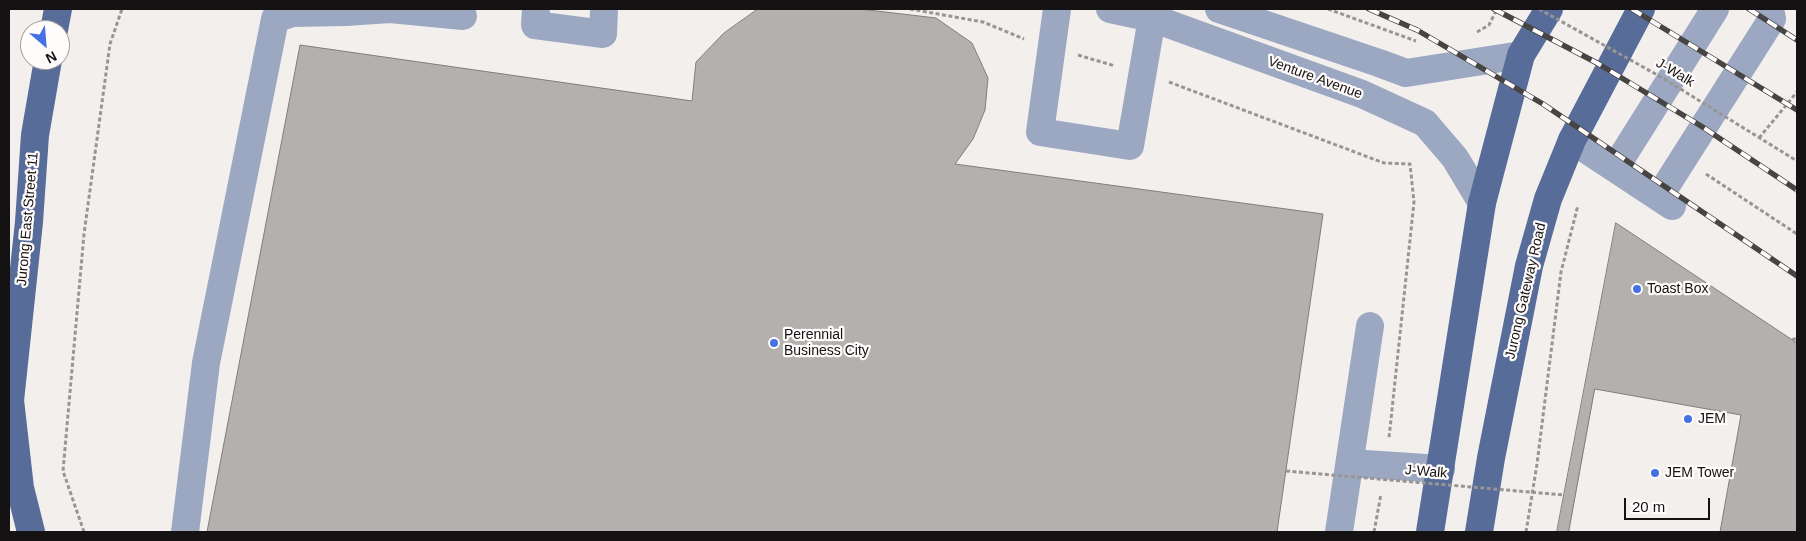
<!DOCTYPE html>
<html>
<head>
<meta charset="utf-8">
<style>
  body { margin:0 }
  #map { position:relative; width:1806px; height:541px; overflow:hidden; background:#f3efed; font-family:Arial,sans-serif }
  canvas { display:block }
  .frame { position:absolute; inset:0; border:10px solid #141212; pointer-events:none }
  .north { position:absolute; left:20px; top:20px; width:50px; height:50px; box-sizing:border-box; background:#fffcfb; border:1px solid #a19e9e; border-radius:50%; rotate:153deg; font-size:14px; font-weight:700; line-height:20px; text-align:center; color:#141212 }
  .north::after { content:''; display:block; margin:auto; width:18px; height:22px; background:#4571e3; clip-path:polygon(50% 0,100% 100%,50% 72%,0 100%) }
  .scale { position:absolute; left:1624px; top:498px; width:86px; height:22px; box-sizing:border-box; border:2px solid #141212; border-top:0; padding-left:6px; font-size:15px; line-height:18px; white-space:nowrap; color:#141212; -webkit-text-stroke:4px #fffcfb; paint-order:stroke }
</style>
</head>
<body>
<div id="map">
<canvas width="1806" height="541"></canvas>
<div class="frame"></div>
<div class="north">N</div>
<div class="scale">20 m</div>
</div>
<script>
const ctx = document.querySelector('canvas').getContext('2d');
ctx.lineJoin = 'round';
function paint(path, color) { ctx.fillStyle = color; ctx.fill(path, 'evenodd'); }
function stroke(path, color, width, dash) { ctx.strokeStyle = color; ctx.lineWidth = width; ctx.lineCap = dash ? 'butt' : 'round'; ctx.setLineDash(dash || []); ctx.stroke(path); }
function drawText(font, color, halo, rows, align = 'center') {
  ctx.font = font + ' Arial,sans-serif'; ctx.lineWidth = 4.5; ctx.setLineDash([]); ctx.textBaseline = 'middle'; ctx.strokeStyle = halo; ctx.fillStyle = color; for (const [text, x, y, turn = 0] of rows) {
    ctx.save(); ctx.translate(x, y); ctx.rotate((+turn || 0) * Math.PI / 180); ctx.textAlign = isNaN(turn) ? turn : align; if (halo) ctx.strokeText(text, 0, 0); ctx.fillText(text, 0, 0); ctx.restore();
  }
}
const building = new Path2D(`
  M 758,9 L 860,9 L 936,18 L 972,43 L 988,78 L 985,110 L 973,139 L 955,164 L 1323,214 L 1277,532 L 207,532 L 300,45 L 692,101 L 696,62 L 724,33 Z
  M 1616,223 L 1797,343 L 1797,532 L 1557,532 Z
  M 1595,389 L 1741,415 L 1720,532 L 1569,532 Z`);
paint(building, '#b3b0ae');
stroke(building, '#817d7c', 1);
stroke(new Path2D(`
  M 910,9 L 983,22 L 1024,39
  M 1328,9 L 1416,41
  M 1477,32 L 1489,25 L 1497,9
  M 1078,55 L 1115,66
  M 1169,82 L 1384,163 L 1410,164 L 1414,202 L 1389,438
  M 1759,138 L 1797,92
  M 1706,174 L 1797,234
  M 1792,340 L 1797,338
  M 84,532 L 63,471 L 84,234 L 110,44 L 122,9
  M 1374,532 L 1381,494
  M 1526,532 L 1537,464 L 1561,272 L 1578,205`), '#999594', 3, [4, 2.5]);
stroke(new Path2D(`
  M 536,9 L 535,25 L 603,34 L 604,9
  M 1057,9 L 1040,132 L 1130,146 L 1152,18
  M 1110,9 L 1152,18 L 1362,94 L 1425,123 L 1455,158 L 1482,203
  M 1219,9 L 1379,63 L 1406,73 L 1521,55
  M 1572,140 L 1672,206
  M 1615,168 L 1715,9
  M 1659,197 L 1772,19 L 1770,9
  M 1350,463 L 1441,469
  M 185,532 L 206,363 L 275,19 L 292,13 L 346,12 L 390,9 L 463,16
  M 1339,532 L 1370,326`), '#9ca8c2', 28);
stroke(new Path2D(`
  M 54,30 L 58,9
  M 10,400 L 20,488 L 31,532
  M 9,410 L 29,222 L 35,135 L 48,60
  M 1430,532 L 1482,203 L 1521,55 L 1549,9
  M 1479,532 L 1491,458 L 1529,266 L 1548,199 L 1572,140 L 1641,9`), '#576c99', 28);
const rail = new Path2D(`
  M 1369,9 L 1417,30 L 1543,104 L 1797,276
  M 1494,9 L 1597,63 L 1701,126 L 1797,190
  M 1632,9 L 1797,110
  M 1749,9 L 1797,40`);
stroke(rail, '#474444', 5.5);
stroke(rail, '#fffcfb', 4, [11]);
stroke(new Path2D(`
  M 1539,9 L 1661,77 L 1797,161
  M 1286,471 L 1564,495`), '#999594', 3, [4, 2.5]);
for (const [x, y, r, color] of [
  [1637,289,5,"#4571e3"],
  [774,343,5,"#4571e3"],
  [1688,419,5,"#4571e3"],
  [1655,473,5,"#4571e3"]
]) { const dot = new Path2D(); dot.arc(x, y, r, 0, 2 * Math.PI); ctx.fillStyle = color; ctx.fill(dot); stroke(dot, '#fffcfb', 2); }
drawText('14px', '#141212', '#fffcfb', [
  ["J-Walk",1675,73,31],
  ["Venture Avenue",1315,78,20],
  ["Jurong East Street 11",28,219,-85],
  ["Jurong Gateway Road",1526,291,-77],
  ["J-Walk",1426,472,5]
]);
drawText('14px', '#141212', '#fffcfb', [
  ["Toast Box",1647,289],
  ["Perennial",784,335],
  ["Business City",784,351],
  ["JEM",1698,419],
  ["JEM Tower",1665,473]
], 'left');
</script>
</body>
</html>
